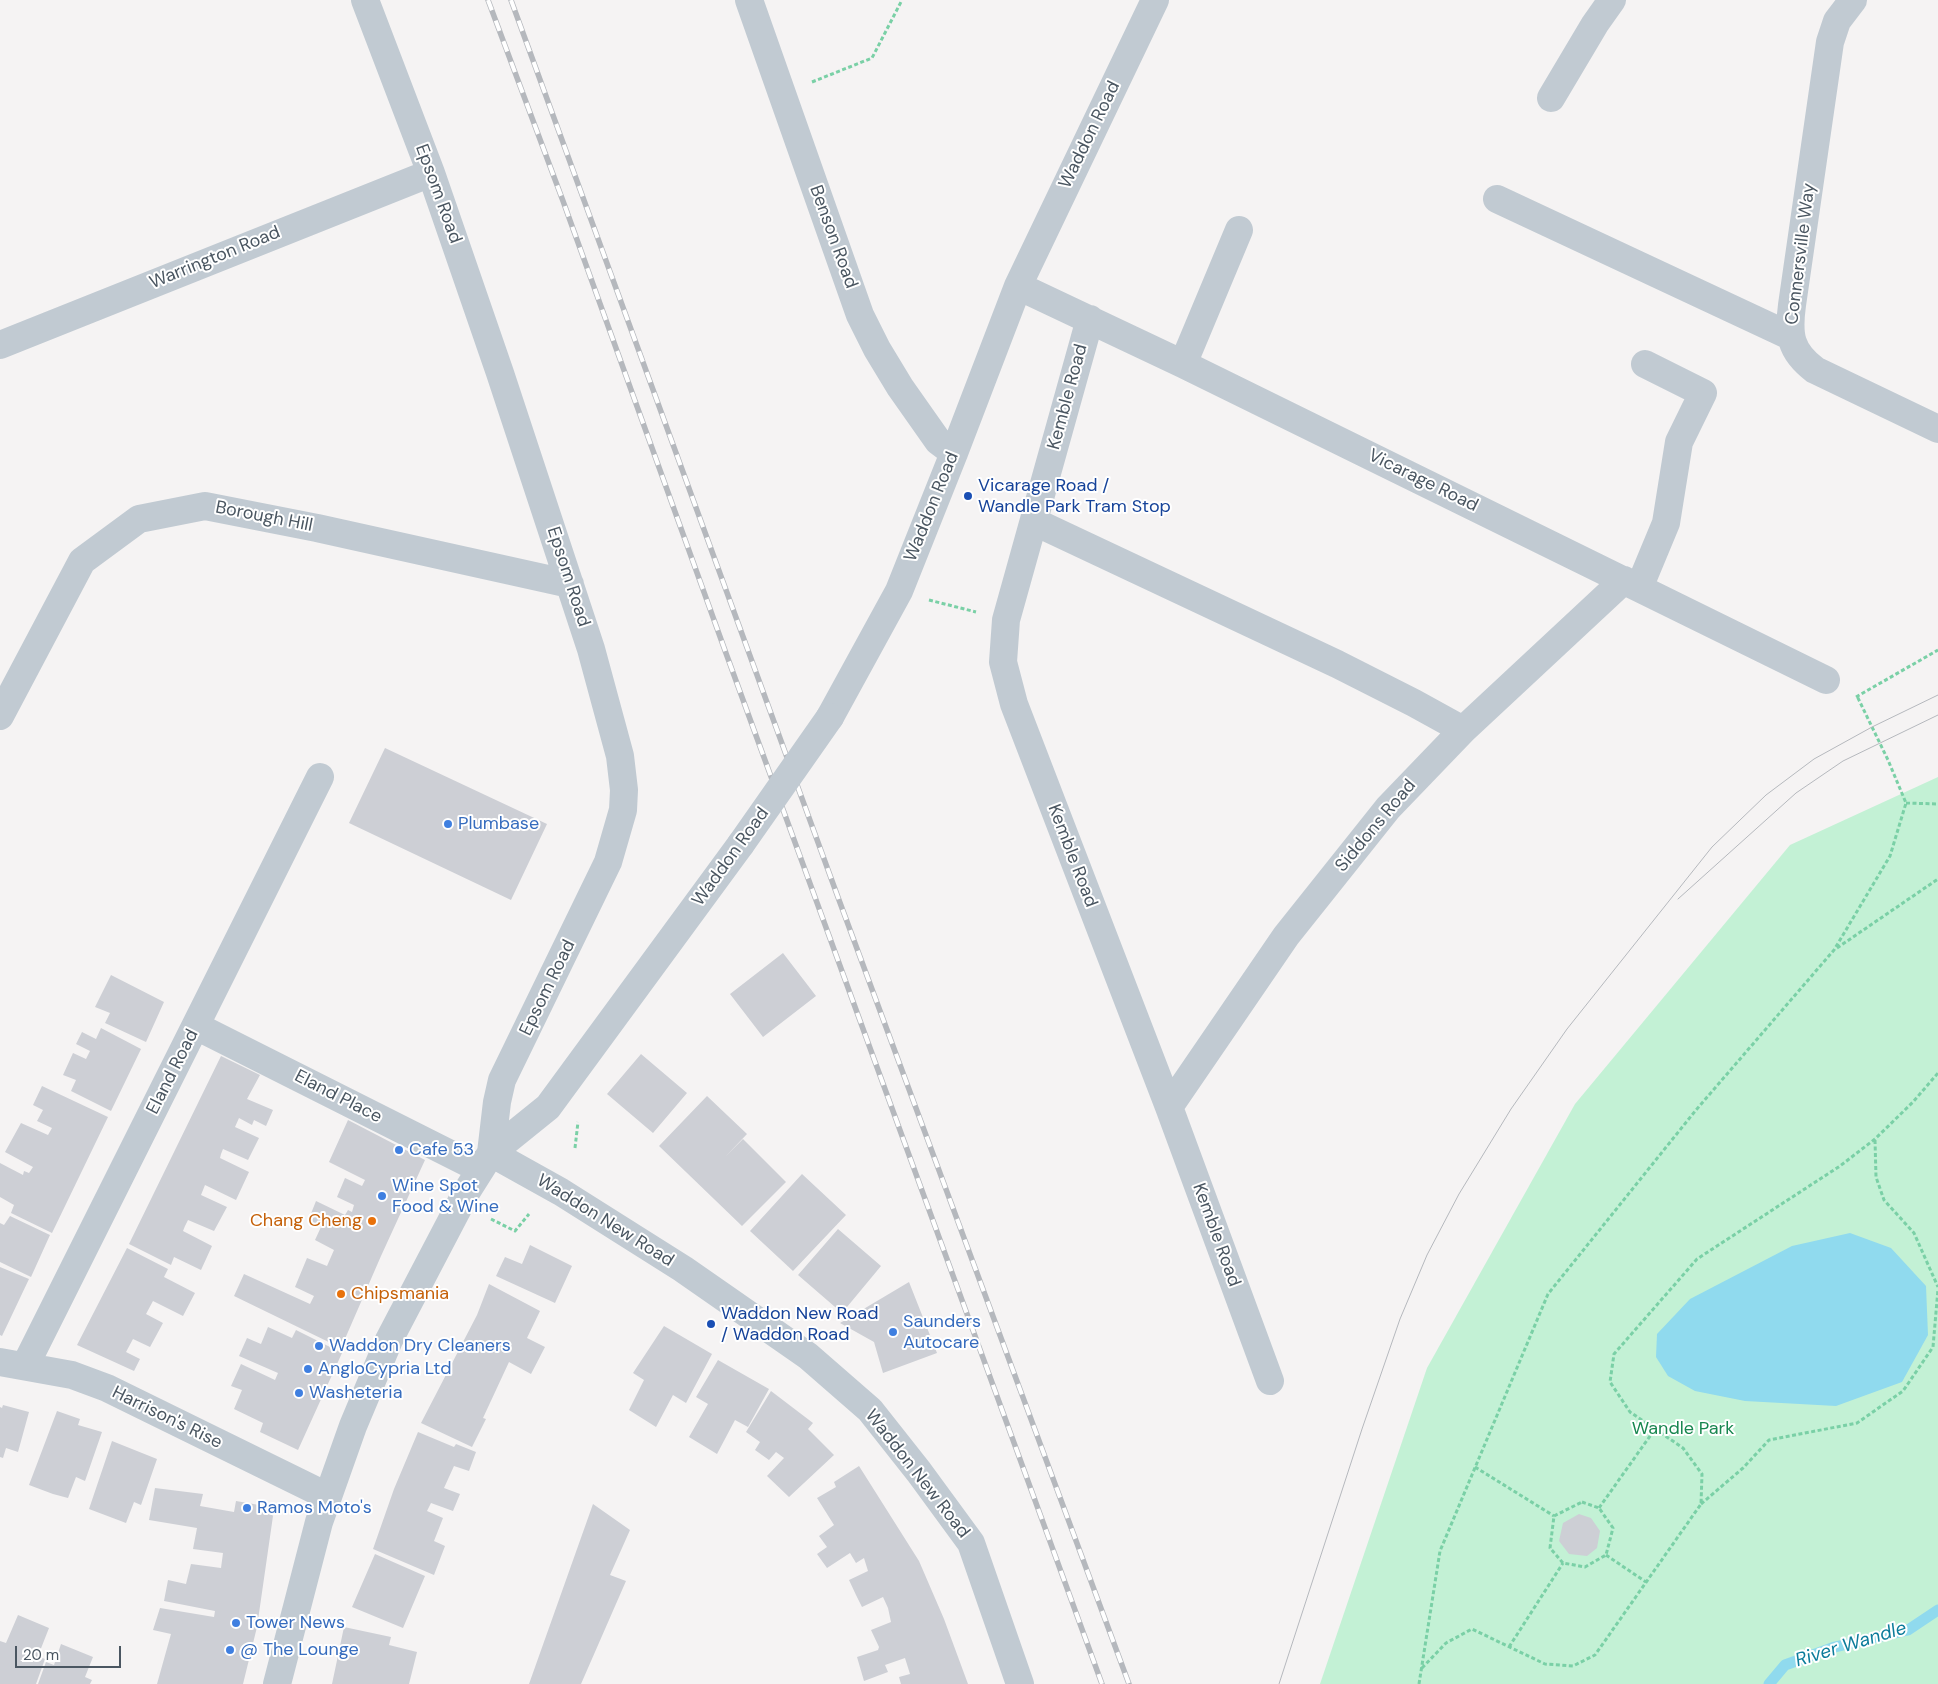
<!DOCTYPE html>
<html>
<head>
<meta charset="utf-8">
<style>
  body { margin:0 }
  #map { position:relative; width:1938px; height:1684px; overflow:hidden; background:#f5f3f3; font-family:"DM Sans",sans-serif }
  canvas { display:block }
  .scale { position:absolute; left:15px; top:1646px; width:106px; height:22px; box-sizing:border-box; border:2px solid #4a5661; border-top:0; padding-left:6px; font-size:15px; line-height:18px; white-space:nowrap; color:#4a5661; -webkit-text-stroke:4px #fff; paint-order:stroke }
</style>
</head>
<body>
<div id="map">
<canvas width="1938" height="1684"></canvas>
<div class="scale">20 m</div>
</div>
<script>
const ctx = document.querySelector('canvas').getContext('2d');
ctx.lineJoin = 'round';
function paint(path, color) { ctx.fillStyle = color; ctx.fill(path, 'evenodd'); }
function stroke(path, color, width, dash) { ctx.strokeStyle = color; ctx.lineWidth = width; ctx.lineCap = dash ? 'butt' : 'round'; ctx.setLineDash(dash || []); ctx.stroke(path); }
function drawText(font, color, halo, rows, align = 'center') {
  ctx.font = font + ' "DM Sans",sans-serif'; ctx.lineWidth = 4; ctx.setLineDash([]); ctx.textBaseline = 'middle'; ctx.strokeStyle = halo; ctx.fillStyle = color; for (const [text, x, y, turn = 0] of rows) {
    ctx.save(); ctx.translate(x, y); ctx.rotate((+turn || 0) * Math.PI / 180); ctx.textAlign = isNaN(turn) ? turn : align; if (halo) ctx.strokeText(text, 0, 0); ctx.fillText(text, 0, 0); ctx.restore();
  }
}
paint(new Path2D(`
  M 1938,777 L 1938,1684 L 1320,1684 L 1427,1368 L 1575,1104 L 1790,845 Z`), '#c3f1d5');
paint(new Path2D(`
  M 1850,1233 L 1891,1248 L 1926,1286 L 1928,1335 L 1902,1382 L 1836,1406 L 1745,1401 L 1695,1391 L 1668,1376 L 1656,1357 L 1657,1334 L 1690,1299 L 1792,1246 Z`), '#90daee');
stroke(new Path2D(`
  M 1769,1684 L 1785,1665 L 1835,1647 L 1908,1630 L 1938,1610`), '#90daee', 11);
paint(new Path2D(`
  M 385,748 L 547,824 L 511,900 L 349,823 Z
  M 783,953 L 816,996 L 763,1037 L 730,994 Z
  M 111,975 L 164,1002 L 146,1042 L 105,1023 L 110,1013 L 95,1007 Z
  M 101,1028 L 141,1049 L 111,1111 L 71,1091 L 76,1080 L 63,1075 L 73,1053 L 86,1059 L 90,1051 L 76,1044 L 82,1032 L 96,1039 Z
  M 641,1054 L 687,1093 L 653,1133 L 607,1094 Z
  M 221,1056 L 260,1075 L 247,1099 L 273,1110 L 266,1126 L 254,1120 L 252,1125 L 239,1118 L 235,1127 L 259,1138 L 248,1160 L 223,1149 L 221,1154 L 220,1158 L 249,1172 L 236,1200 L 205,1185 L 201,1195 L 227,1207 L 214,1231 L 188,1220 L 185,1226 L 183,1231 L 212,1246 L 201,1270 L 174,1257 L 171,1265 L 129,1244 Z
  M 42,1086 L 108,1117 L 52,1233 L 11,1213 L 14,1205 L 0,1197 L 0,1163 L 23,1175 L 24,1171 L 29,1173 L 33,1167 L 5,1152 L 21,1123 L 48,1135 L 52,1128 L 37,1121 L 43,1110 L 33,1105 Z
  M 707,1096 L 747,1134 L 725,1157 L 743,1139 L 786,1182 L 742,1226 L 659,1146 Z
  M 348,1120 L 425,1160 L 381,1256 L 341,1348 L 234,1296 L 244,1274 L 310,1304 L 314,1296 L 295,1287 L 307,1258 L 327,1266 L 334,1250 L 315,1240 L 321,1227 L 308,1221 L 316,1201 L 345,1215 L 348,1210 L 352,1212 L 354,1205 L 337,1197 L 345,1178 L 362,1186 L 365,1180 L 329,1162 Z
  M 802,1174 L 846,1215 L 793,1271 L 750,1231 Z
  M 10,1216 L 50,1235 L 31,1277 L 0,1262 L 0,1223 L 4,1225 Z
  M 838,1229 L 881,1266 L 842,1313 L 798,1275 Z
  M 530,1245 L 572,1266 L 555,1303 L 496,1276 L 505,1257 L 522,1264 Z
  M 127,1248 L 168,1269 L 164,1277 L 195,1293 L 183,1316 L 153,1301 L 146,1314 L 163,1323 L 150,1347 L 133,1339 L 126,1352 L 140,1359 L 134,1371 L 77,1345 Z
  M 0,1267 L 29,1279 L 2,1336 L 0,1335 Z
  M 909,1282 L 937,1353 L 883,1373 L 874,1342 L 840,1323 Z
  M 489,1284 L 540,1311 L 527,1338 L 545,1347 L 531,1374 L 509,1362 L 483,1418 L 486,1419 L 472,1447 L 421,1423 L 477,1315 Z
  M 664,1326 L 712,1354 L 686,1403 L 673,1395 L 656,1427 L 629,1410 L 644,1380 L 633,1373 Z
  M 268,1327 L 292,1338 L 296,1330 L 342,1353 L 298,1450 L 260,1432 L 263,1423 L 234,1409 L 242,1390 L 231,1386 L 241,1364 L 275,1380 L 278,1373 L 239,1356 L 247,1338 L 261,1344 Z
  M 718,1360 L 769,1389 L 748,1427 L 735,1420 L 717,1454 L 689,1437 L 708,1404 L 696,1397 Z
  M 771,1391 L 813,1423 L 808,1429 L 834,1455 L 789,1497 L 767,1476 L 784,1458 L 776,1452 L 769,1460 L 755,1450 L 760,1442 L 746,1432 Z
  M 3,1405 L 29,1412 L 18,1452 L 6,1448 L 3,1458 L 0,1457 L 0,1407 L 2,1408 Z
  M 57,1411 L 80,1419 L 78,1425 L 102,1432 L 85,1481 L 76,1477 L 68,1498 L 53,1494 L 29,1485 Z
  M 418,1432 L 454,1447 L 456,1444 L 476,1452 L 469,1471 L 454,1466 L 444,1488 L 460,1494 L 453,1511 L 431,1503 L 427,1511 L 443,1518 L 434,1541 L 445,1546 L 434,1575 L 373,1549 L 394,1489 Z
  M 112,1441 L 157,1459 L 141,1505 L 134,1502 L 126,1523 L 89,1509 Z
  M 859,1466 L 919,1561 L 944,1619 L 968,1684 L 901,1684 L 899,1677 L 910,1674 L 905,1658 L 885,1665 L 888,1672 L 864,1681 L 857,1657 L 878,1650 L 879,1647 L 871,1630 L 891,1622 L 888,1608 L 883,1597 L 862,1607 L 856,1595 L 849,1580 L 868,1571 L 864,1558 L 856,1563 L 850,1553 L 827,1568 L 817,1554 L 827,1547 L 819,1536 L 834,1525 L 817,1498 L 836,1487 L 834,1482 Z
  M 155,1488 L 203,1494 L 200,1506 L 234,1512 L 236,1501 L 265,1506 L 273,1516 L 257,1627 L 243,1684 L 157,1684 L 171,1634 L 153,1630 L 160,1608 L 214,1617 L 215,1611 L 164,1601 L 168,1580 L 186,1584 L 191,1564 L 221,1568 L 223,1553 L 193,1549 L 197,1528 L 149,1520 Z
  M 593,1504 L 630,1530 L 610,1575 L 626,1581 L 581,1684 L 529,1684 Z
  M 1579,1514 L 1591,1518 L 1600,1531 L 1597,1548 L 1587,1556 L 1569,1554 L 1559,1541 L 1563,1523 Z
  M 375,1554 L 425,1576 L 403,1628 L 352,1607 Z
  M 18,1615 L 49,1628 L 38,1656 L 45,1659 L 36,1684 L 0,1684 L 0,1641 L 6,1643 Z
  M 344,1627 L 391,1637 L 389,1645 L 417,1652 L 409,1684 L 332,1684 Z
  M 61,1644 L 93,1657 L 85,1677 L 92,1680 L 90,1684 L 38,1684 L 46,1662 L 54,1665 Z`), '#cdcfd5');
stroke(new Path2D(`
  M 812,82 L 872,58 L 902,0
  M 929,600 L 976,612
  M 1856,697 L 1938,650
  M 1906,803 L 1938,804
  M 1837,948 L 1938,879
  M 1875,1140 L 1876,1177 L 1884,1200 L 1914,1233 L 1938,1287
  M 575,1148 L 578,1122
  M 491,1219 L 515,1231 L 529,1214
  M 1475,1467 L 1554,1516
  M 1582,1502 L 1599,1508 L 1613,1528 L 1606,1555 L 1585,1567 L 1563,1563 L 1550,1548 L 1554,1516 Z
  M 1701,1504 L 1743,1468 L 1769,1440 L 1857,1423 L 1903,1391 L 1933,1347 L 1938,1289
  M 1599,1508 L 1655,1429
  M 1606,1555 L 1646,1582
  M 1509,1647 L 1563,1563
  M 1422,1668 L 1446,1643 L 1472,1629 L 1545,1664 L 1573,1666 L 1595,1655 L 1701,1504 L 1702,1474 L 1683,1448 L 1630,1412 L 1610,1382 L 1614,1354 L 1697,1259 L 1840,1166 L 1875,1139 L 1913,1102 L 1938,1073
  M 1419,1684 L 1440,1551 L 1548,1294 L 1696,1110 L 1834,950 L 1890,856 L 1906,803 L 1888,760 L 1857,696`), '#7ad0a6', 3, [4, 2.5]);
stroke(new Path2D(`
  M 365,0 L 431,173 L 500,373 L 591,649 L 620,756 L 624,790 L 623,810 L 608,862 L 502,1080 L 497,1102 L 491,1153
  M 749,0 L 860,315 L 877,349 L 900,387 L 938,441 L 954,453
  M 1853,0 L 1837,21 L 1830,42 L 1792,305 C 1788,335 1790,351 1815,370 L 1938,429
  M 1551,98 L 1595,24 L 1612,0
  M 1497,199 L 1790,336
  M 1018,286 L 1183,364 L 1826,680
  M 1090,319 L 1006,620 L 1003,662 L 1014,704 L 1169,1107 L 1270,1381
  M 0,345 L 431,173
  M 1183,364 L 1239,230
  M 1035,522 L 1337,664 L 1414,703 L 1463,730
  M 1639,588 L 1666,523 L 1679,442 L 1703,393 L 1645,364
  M 0,716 L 82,561 L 139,519 L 205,506 L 317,528 L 570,584
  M 830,717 L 899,591 L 954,453 L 1018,286 L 1155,0
  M 196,1026 L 480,1169
  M 1169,1107 L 1286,936 L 1388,808 L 1463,730 L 1624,580
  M 491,1153 L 561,1192 L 683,1269 L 808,1356 L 870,1410 L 919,1472 L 971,1543 L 1020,1684
  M 0,1362 L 72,1375 L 107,1388 L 327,1496
  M 25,1366 L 320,777
  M 277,1684 L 319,1522 L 353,1426 L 389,1340 L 467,1191 L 491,1153 L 548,1107 L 741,844`), '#c1cad2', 28);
stroke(new Path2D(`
  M 1678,899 L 1796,793 L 1843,761 L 1938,715
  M 1279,1684 L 1362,1429 L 1400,1319 L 1427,1255 L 1459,1194 L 1511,1109 L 1567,1029 L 1712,847 L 1766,795 L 1814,759 L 1872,727 L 1938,695`), '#b5b8bd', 1);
const rail = new Path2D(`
  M 488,0 L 563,201 L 727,656 L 1102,1684
  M 511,0 L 839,900 L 1129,1684`);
stroke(rail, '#b5b8bd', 5.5);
stroke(rail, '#fff', 4, [11]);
stroke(new Path2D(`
  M 741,844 L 830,717`), '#c1cad2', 28);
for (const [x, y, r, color] of [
  [968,496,5,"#1a4fb4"],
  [448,824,5,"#3f7fe0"],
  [399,1150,5,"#3f7fe0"],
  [382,1196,5,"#3f7fe0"],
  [372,1221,5,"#e8710a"],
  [341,1294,5,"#e8710a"],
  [711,1324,5,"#1a4fb4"],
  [893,1332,5,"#3f7fe0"],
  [319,1346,5,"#3f7fe0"],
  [308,1369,5,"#3f7fe0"],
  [299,1393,5,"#3f7fe0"],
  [247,1508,5,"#3f7fe0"],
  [236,1623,5,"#3f7fe0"],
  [230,1650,5,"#3f7fe0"]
]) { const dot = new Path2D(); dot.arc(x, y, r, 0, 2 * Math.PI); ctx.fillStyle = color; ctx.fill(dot); stroke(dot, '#fff', 2); }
drawText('18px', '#4a5661', '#fff', [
  ["Waddon Road",1090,135,-64],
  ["Epsom Road",438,194,70],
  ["Benson Road",833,237,70],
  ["Connersville Way",1801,254,-83],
  ["Warrington Road",215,258,-22],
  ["Kemble Road",1068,397,-75],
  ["Vicarage Road",1423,481,26],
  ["Waddon Road",932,507,-68],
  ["Borough Hill",264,517,11],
  ["Epsom Road",568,577,72],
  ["Siddons Road",1376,826,-50],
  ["Kemble Road",1072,856,69],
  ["Waddon Road",731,857,-54],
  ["Epsom Road",548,988,-64],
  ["Eland Road",173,1072,-63],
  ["Eland Place",338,1097,27],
  ["Waddon New Road",605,1221,32],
  ["Kemble Road",1216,1235,70],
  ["Harrison's Rise",167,1418,26],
  ["Waddon New Road",917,1474,52]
]);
drawText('18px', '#164399', '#fff', [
  ["Vicarage Road /",978,486],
  ["Wandle Park Tram Stop",978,507],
  ["Waddon New Road",721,1314],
  ["/ Waddon Road",721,1335]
], 'left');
drawText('18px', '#366cbe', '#fff', [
  ["Plumbase",458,824],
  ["Cafe 53",409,1150],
  ["Wine Spot",392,1186],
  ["Food & Wine",392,1207],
  ["Saunders",903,1322],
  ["Autocare",903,1343],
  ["Waddon Dry Cleaners",329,1346],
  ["AngloCypria Ltd",318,1369],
  ["Washeteria",309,1393],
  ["Ramos Moto's",257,1508],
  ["Tower News",246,1623],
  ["@ The Lounge",240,1650]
], 'left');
drawText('18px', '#c56008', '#fff', [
  ["Chang Cheng",362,1221],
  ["Chipsmania",351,1294,"left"]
], 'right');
drawText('18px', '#17864f', '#fff', [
  ["Wandle Park",1683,1429]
]);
drawText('italic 19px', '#0c7c9b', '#fff', [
  ["River Wandle",1851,1645,-17]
]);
</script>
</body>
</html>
